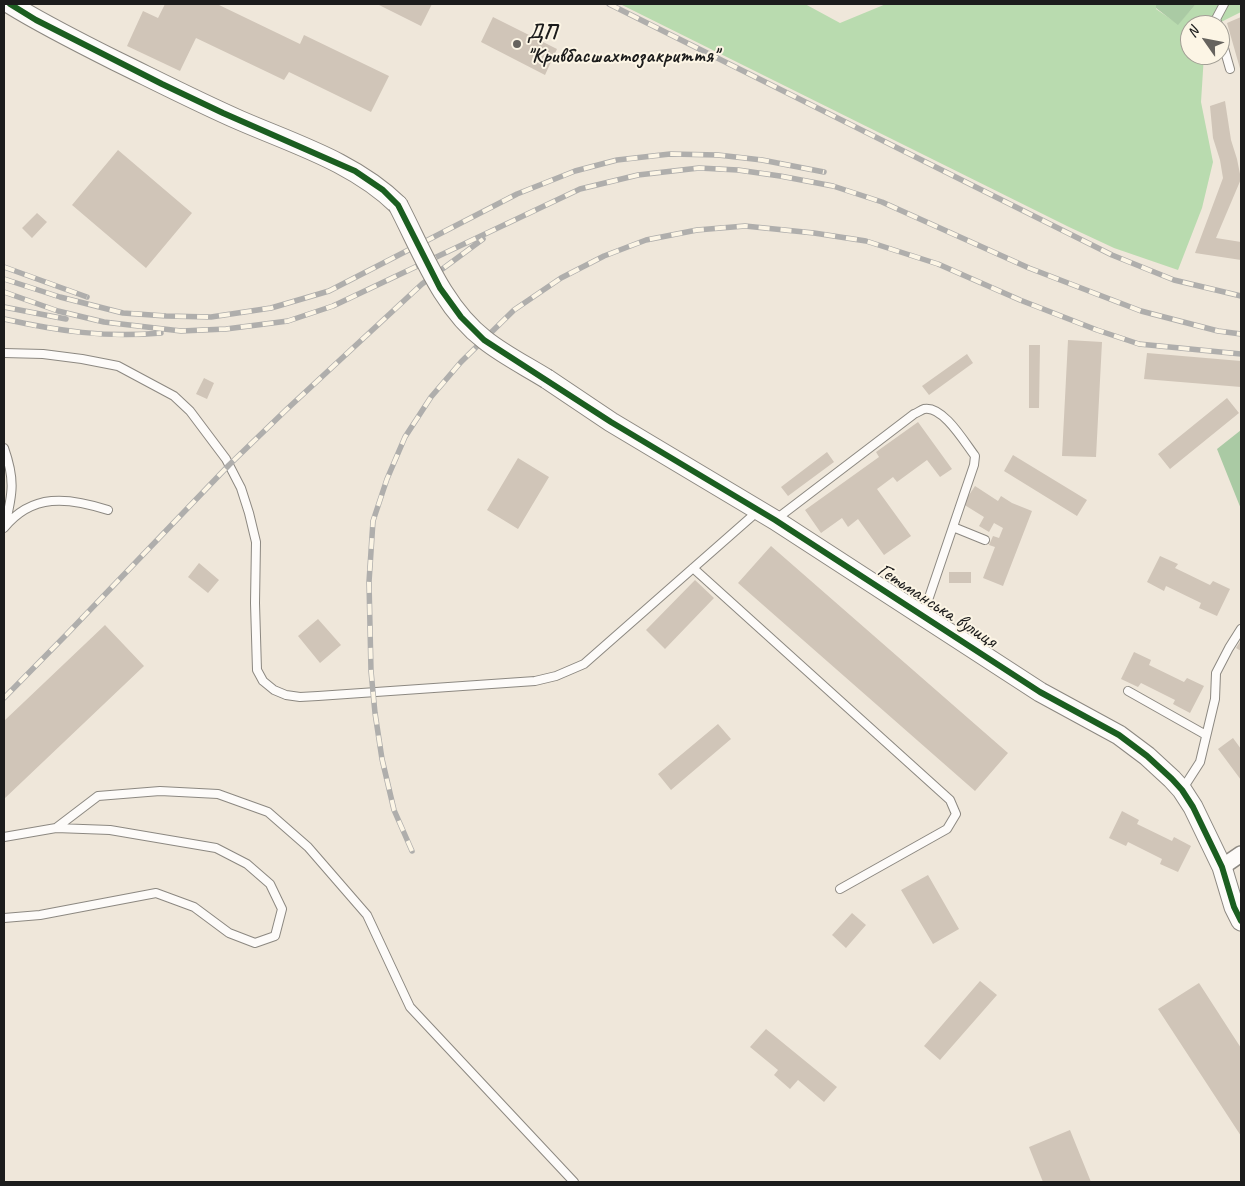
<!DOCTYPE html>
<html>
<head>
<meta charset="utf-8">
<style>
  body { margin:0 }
  #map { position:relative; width:1245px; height:1186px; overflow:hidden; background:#efe7da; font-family:Caveat,sans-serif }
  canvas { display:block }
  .frame { position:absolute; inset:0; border:5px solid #1c1c1c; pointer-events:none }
  .north { position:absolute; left:1180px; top:15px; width:50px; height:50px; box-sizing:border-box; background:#fcf5e5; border:1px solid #a29e95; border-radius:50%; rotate:303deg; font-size:14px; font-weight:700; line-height:20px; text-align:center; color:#1c1c1c }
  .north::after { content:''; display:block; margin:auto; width:18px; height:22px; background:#66635e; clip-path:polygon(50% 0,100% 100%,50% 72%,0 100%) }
</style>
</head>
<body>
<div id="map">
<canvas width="1245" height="1186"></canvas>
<div class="frame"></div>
<div class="north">N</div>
</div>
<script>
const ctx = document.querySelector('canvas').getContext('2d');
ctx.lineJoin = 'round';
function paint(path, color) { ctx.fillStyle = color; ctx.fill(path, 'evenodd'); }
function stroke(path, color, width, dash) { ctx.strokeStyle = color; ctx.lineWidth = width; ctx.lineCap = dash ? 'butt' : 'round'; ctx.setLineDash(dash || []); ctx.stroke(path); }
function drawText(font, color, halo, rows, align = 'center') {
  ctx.font = font + ' Caveat,sans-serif'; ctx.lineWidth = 4; ctx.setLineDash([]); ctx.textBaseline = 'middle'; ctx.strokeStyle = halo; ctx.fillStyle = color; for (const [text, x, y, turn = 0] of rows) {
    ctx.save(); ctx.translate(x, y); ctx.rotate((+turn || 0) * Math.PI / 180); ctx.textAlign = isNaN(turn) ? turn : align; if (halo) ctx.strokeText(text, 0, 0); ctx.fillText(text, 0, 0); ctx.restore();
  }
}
paint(new Path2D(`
  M 620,4 L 805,4 L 840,23 L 886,4 L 1156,4 L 1156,9 L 1178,24 L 1196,4 L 1241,4 L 1241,12 L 1215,25 L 1190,25 L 1190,55 L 1204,55 L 1201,102 L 1213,162 L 1202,208 L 1178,270 L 1114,248 L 1069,227 Z`), '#b9dbaf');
paint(new Path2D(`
  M 1156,4 L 1196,4 L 1178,25 L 1156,8 Z
  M 1241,430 L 1241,509 L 1217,449 Z`), '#aacaa4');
paint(new Path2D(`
  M 165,4 L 217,4 L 300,44 L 304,35 L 389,76 L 371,112 L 289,72 L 284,80 L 196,38 L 180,71 L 127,46 L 143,11 L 158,18 Z
  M 377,4 L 432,4 L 421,26 Z
  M 493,17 L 557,49 L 545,75 L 481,42 Z
  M 1241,17 L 1241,72 L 1227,23 Z
  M 1225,101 L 1231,140 L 1237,159 L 1241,179 L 1216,238 L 1241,242 L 1241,260 L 1195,253 L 1223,178 L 1220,160 L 1213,138 L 1210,106 Z
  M 118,150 L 192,213 L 146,268 L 72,205 Z
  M 37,213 L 47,222 L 32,238 L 22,228 Z
  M 1068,340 L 1102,342 L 1096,457 L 1062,456 Z
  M 1029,345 L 1040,345 L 1039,408 L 1029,408 Z
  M 1147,353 L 1241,361 L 1241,387 L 1144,379 Z
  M 967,354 L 973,363 L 929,395 L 922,386 Z
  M 204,378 L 214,383 L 207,399 L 196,394 Z
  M 1227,398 L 1239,413 L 1170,469 L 1158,454 Z
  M 918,422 L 952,469 L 940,477 L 927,460 L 897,482 L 893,477 L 877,489 L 911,536 L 884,555 L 858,519 L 848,527 L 842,518 L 821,533 L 805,510 L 879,457 L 876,452 Z
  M 827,452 L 834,462 L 788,496 L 781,487 Z
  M 1013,455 L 1087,500 L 1077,516 L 1004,471 Z
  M 518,458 L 549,477 L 518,529 L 487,510 Z
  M 975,486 L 998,501 L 1001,496 L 1012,503 L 1032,511 L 1003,586 L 983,578 L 995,547 L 989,545 L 993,536 L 999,538 L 1003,528 L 994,523 L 989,532 L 979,526 L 984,517 L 963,504 Z
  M 771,546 L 1008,753 L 975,791 L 738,583 Z
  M 1160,556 L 1178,564 L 1175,568 L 1210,585 L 1213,581 L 1230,589 L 1217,616 L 1199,608 L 1201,603 L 1166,586 L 1164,591 L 1147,582 Z
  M 199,563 L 219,580 L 208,593 L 188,577 Z
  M 949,572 L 971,572 L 971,583 L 949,583 Z
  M 695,580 L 714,598 L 665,649 L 646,630 Z
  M 318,619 L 341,645 L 320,663 L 298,636 Z
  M 105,625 L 144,666 L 4,799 L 4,721 Z
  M 1241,640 L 1241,651 L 1236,648 Z
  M 1134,652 L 1151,660 L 1149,665 L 1184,682 L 1187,678 L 1204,686 L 1190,713 L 1173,704 L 1175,700 L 1141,683 L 1138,687 L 1121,679 Z
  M 718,724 L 731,739 L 671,790 L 658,774 Z
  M 1233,738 L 1241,749 L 1241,780 L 1218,749 Z
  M 1122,811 L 1139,820 L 1137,824 L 1172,841 L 1174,837 L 1191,846 L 1178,872 L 1160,864 L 1162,859 L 1128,842 L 1126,846 L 1109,838 Z
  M 928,875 L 959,929 L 933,944 L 901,890 Z
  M 852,913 L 866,925 L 846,948 L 832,935 Z
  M 980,981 L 997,995 L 940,1060 L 924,1046 Z
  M 1199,983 L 1241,1048 L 1241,1136 L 1158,1009 Z
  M 766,1029 L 837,1087 L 824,1102 L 798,1080 L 790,1089 L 774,1075 L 778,1070 L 750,1047 Z
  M 1070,1130 L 1091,1182 L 1043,1182 L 1029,1147 Z`), '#d0c5b8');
const service = new Path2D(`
  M 1218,25 L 1216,19 L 1224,4
  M 1220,34 L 1230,69
  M 4,353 L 43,354 L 82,359 L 118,366 L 174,396 L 190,411 L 226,459 L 241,488 L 249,513 L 256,542 L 255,603 L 257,670 L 263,681 L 274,690 L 286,695 L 300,697 L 318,696 L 535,681 L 556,676 L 584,664 L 758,511
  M 4,448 C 15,479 13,493 5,525
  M 775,520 L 914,414 C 917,413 921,410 924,409 C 943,405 965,443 975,456 L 974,465 L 923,615
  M 953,527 L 985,540
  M 4,528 C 32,493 68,497 108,510
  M 693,568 L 950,800 L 956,814 L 947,829 L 840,889
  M 1128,691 L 1206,735
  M 1182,790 L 1200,762 L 1215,699 L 1216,673 L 1229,648 L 1241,629
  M 4,837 L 56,828 L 98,796 L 160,791 L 218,794 L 268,812 L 308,847 L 367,915 L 410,1007 L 574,1182
  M 4,918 L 40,915 L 156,893 L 194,907 L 229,933 L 255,943 L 275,936 L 282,909 L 270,884 L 247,864 L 216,848 L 110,830 L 56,828`);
const minor = new Path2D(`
  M 1222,867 L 1241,854`);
const tertiary = new Path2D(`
  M 10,4 C 44,25 80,43 116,61 C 157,81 198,102 239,120 C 294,144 354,162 398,205
  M 547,379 L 611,422 L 775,520 L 1040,692 L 1119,735 L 1147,756 L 1172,779 L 1182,790 L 1193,807 L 1222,867 L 1234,907 L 1241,921`);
stroke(service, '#8c8881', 10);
stroke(minor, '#8c8881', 18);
stroke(tertiary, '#8c8881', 21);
stroke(service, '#fdfbf9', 8);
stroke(minor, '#fdfbf9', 15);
stroke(tertiary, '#fdfbf9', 19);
const rail = new Path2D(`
  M 609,4 L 1112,255 L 1174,280 L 1241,296
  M 4,267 L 87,297
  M 4,279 L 60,297 L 123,313 L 166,316 L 211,317 L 271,308 L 329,291 L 517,194 L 575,171 L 617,160 L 670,154 L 718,155 L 762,160 L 824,172
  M 4,292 L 58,311 L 104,322 L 181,331 L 226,329 L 288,321 L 333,306 L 580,189 L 638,175 L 699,168 L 738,170 L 780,176 L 833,186 L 882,202 L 1029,268 L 1141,311 L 1218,331 L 1241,334
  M 4,307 L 66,319
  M 4,319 C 58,331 106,338 161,333
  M 4,698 L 67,634 L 229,465 L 286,410 L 422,284 L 483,239
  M 412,851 L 394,810 L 382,759 L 375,713 L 371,671 L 369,582 L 373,521 L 387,479 L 405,437 L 431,397 L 461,362 L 514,310 L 561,278 L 604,256 L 646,240 L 697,230 L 745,226 L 814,233 L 866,241 L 938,264 L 1020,300 L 1097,330 L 1139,344 L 1241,354`);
stroke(rail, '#afaeac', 5.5);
stroke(rail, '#fcf5e5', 4, [11]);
const tertiaryBridge = new Path2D(`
  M 398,205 C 422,251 442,307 485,340 C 504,355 526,366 547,379`);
stroke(tertiaryBridge, '#8c8881', 21, []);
stroke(tertiaryBridge, '#fdfbf9', 19);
stroke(new Path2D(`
  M 10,4 L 36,20 L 162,84 L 223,113 L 355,171 L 383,190 L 398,205 L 440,288 L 461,317 L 484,340 L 611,422 L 775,520 L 1040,692 L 1119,735 L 1147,756 L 1172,779 L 1182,790 L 1193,807 L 1222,867 L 1234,907 L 1241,921`), '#1b5e20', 6);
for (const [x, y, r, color] of [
  [517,44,5,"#66635e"]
]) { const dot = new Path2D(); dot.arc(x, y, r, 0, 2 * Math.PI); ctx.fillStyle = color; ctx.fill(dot); stroke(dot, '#fcf5e5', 2); }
drawText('bold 21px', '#1c1c1c', '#fcf5e5', [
  ["ДП",527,32],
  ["\"Кривбасшахтозакриття\"",527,56]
], 'left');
drawText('21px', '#1c1c1c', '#fcf5e5', [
  ["Гетьманська вулиця",937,606,33]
]);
</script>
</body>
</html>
